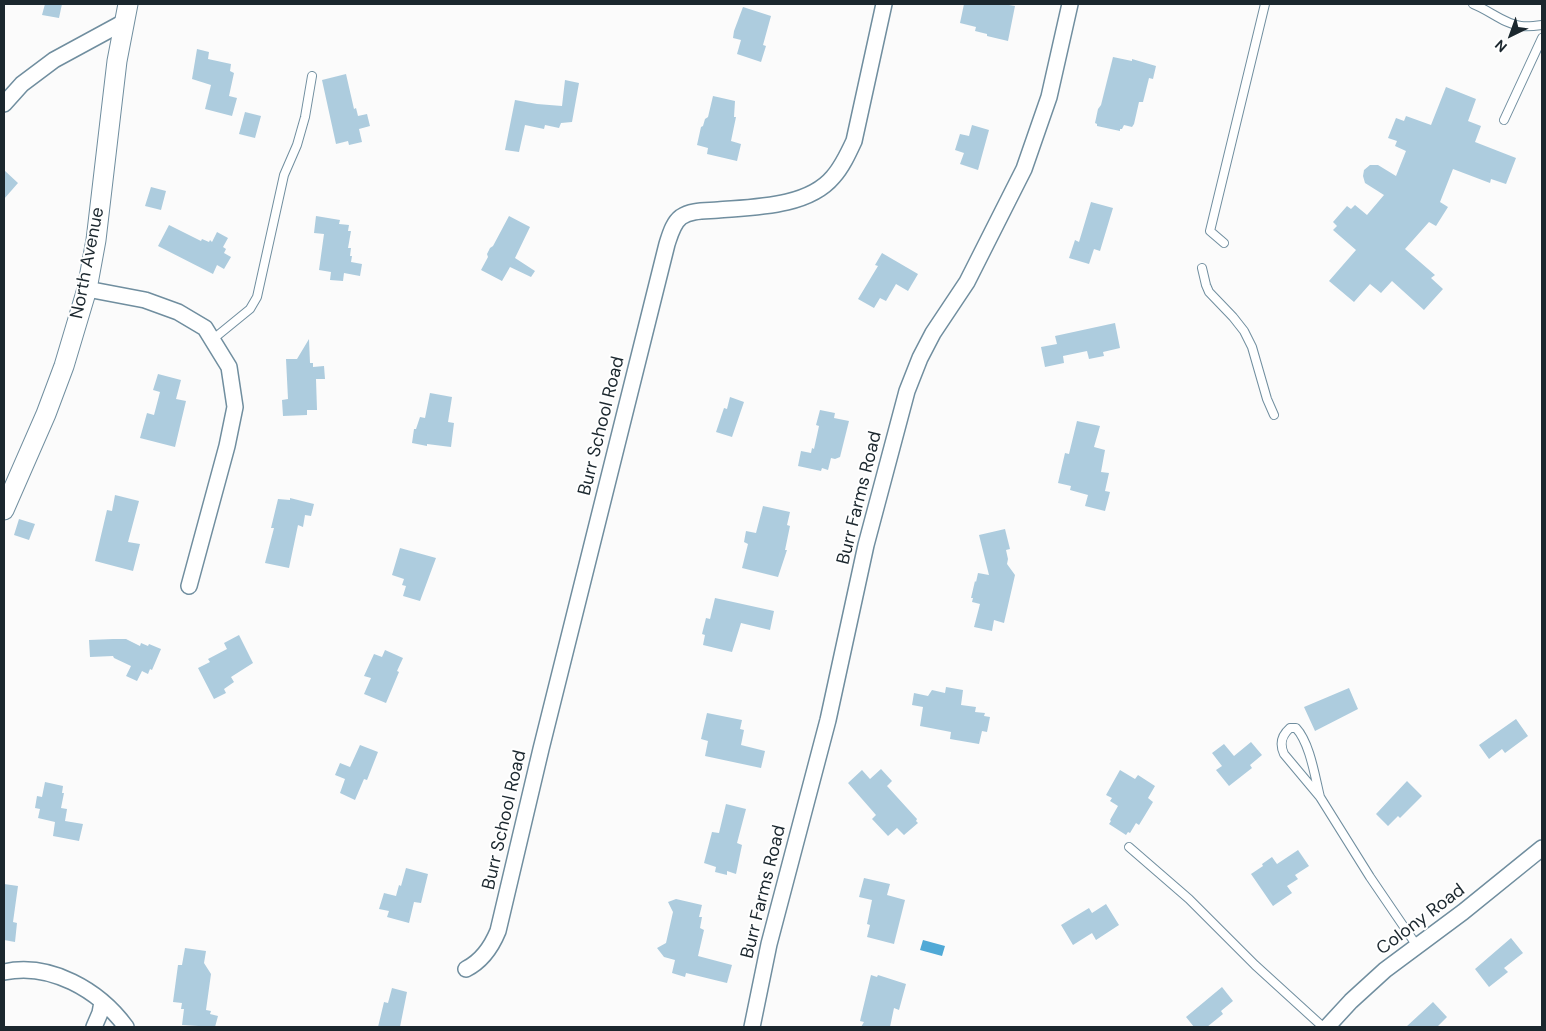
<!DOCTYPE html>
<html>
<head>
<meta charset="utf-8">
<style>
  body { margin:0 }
  #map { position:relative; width:1546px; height:1031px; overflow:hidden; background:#fbfbfb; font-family:"DM Sans",sans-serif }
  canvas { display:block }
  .frame { position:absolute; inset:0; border:5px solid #1b272e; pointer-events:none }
  .north { position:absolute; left:1486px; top:10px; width:50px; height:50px; -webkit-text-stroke:4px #fff; paint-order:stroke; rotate:222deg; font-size:14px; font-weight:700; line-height:20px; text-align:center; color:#1b272e }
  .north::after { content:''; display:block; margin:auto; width:18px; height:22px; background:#1b272e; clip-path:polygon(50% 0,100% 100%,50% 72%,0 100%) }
</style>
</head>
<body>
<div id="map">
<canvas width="1546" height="1031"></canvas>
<div class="frame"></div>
<div class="north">N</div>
</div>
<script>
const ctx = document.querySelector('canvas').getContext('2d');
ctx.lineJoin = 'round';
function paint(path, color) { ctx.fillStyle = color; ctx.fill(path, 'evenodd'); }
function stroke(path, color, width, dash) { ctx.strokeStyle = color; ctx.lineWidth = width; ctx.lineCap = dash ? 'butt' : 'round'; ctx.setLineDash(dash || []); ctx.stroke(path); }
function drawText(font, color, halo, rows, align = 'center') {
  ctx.font = font + ' "DM Sans",sans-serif'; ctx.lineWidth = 4; ctx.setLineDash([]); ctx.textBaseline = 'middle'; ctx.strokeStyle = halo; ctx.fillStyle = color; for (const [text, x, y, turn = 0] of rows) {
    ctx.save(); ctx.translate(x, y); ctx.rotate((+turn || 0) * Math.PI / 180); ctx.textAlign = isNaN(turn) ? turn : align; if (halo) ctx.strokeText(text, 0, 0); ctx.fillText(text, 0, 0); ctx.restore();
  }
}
paint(new Path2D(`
  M 923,940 L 945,946 L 942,956 L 920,950 Z`), '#50a9d6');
paint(new Path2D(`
  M 45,4 L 62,4 L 59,18 L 42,15 Z
  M 964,4 L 1003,4 L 1015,6 L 1008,41 L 987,36 L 987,34 L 975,31 L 976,27 L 960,23 Z
  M 743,7 L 771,16 L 763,45 L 766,46 L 761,62 L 737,54 L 741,40 L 733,38 L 734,31 Z
  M 197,49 L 209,52 L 208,59 L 231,64 L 230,71 L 234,73 L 229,96 L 237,98 L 232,116 L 205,109 L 211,85 L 192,79 Z
  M 1113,57 L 1132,61 L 1132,59 L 1156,66 L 1153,79 L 1149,78 L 1143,102 L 1139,102 L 1134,124 L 1132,127 L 1124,125 L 1122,129 L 1120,129 L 1120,131 L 1097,126 L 1097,124 L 1095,123 L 1098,109 L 1101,105 Z
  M 346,74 L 354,109 L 356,108 L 358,116 L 367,114 L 370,126 L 359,129 L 362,142 L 349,145 L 348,141 L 336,144 L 322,80 Z
  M 565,80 L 579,83 L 572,122 L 561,123 L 559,128 L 545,125 L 544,129 L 525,125 L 519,152 L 505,150 L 515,100 L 537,104 L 562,106 Z
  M 1446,87 L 1476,99 L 1468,121 L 1481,126 L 1475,142 L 1516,158 L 1506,184 L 1491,179 L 1490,183 L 1453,169 L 1440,202 L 1448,207 L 1436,226 L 1429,222 L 1405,249 L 1435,275 L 1431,278 L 1443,289 L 1424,310 L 1392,281 L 1381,293 L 1370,284 L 1354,302 L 1329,281 L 1356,250 L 1333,230 L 1337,226 L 1333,222 L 1347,206 L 1351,209 L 1355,205 L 1367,215 L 1384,195 L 1365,183 L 1363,176 L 1364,170 L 1370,165 L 1378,165 L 1396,176 L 1406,151 L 1395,146 L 1397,141 L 1388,138 L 1396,118 L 1404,121 L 1406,116 L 1431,125 Z
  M 713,96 L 735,101 L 734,117 L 736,117 L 731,141 L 741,144 L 737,161 L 707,154 L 708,148 L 697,145 L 701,127 L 703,126 L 705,119 L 708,117 Z
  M 245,112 L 261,116 L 255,138 L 239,134 Z
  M 972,125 L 989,130 L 978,170 L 960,164 L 964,153 L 955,150 L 960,134 L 969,136 Z
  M 4,170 L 18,183 L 4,199 Z
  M 151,187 L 166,191 L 161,210 L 145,206 Z
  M 1091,202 L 1113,208 L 1100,251 L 1094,249 L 1089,264 L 1069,258 L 1075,240 L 1079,242 Z
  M 316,216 L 340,220 L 339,224 L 349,225 L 348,231 L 351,231 L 348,248 L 351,248 L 350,256 L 352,256 L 351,262 L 362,264 L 360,276 L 344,273 L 343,281 L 330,280 L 331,272 L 319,270 L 324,234 L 314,233 Z
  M 509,216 L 530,227 L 515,258 L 535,271 L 531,277 L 510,267 L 502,281 L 481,270 L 488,257 L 487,254 L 490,248 L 493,246 Z
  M 169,225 L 201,241 L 202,239 L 209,242 L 210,240 L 212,242 L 217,232 L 228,238 L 223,247 L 226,249 L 224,253 L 231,257 L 224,269 L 217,265 L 213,274 L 158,246 Z
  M 882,253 L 918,274 L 908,291 L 896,284 L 886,301 L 880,298 L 874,308 L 858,299 L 878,266 L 875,265 Z
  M 1115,323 L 1120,348 L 1103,352 L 1104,356 L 1089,359 L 1087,351 L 1063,356 L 1064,363 L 1045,367 L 1041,347 L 1057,344 L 1055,336 Z
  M 309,339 L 310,363 L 313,363 L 313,367 L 324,366 L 325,379 L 316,379 L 317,410 L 307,410 L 307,415 L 283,416 L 282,400 L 288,399 L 286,359 L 297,359 Z
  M 158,374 L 181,380 L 176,399 L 186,401 L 175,447 L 140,438 L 147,413 L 154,415 L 160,392 L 153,390 Z
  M 430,393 L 452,397 L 448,422 L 454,423 L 451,447 L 427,444 L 427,446 L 412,443 L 414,429 L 416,429 L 420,417 L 425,418 Z
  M 730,397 L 744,402 L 732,437 L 716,432 L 724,408 L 727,409 Z
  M 820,410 L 835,413 L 834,418 L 849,421 L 840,457 L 835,459 L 831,458 L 828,470 L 822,468 L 821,471 L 798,466 L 801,451 L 811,453 L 812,448 L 814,449 L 819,426 L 816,425 Z
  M 1077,421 L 1100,426 L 1094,447 L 1105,450 L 1101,472 L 1109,473 L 1105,491 L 1110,492 L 1105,511 L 1085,506 L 1088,495 L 1070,490 L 1071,486 L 1058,483 L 1065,453 L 1069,454 Z
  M 115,495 L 139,501 L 128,542 L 140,544 L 133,571 L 95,561 L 107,510 L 112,511 Z
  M 290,498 L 314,504 L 311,516 L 305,515 L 303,527 L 298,525 L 289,568 L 265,563 L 274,528 L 271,528 L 278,499 L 290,500 Z
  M 763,506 L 790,512 L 787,525 L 790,526 L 785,550 L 787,550 L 778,577 L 742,568 L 748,544 L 744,542 L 746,531 L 756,533 Z
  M 19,519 L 35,524 L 29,540 L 14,535 Z
  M 1005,529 L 1010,549 L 1006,550 L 1008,559 L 1007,564 L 1015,575 L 1004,623 L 994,620 L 992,631 L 974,627 L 980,604 L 972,602 L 973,598 L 971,598 L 975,581 L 976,582 L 978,573 L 989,575 L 979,535 Z
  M 400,548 L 436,558 L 420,601 L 403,596 L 406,586 L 402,585 L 404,579 L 392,575 Z
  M 715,598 L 774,611 L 770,630 L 741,623 L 732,652 L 703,645 L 705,635 L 702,634 L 706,618 L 710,619 Z
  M 239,635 L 253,663 L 231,677 L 234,682 L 224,689 L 226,693 L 214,699 L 198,668 L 210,662 L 208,659 L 227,649 L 224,643 Z
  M 113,639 L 126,639 L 140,646 L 141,643 L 148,646 L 149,644 L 161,649 L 152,670 L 150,669 L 148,674 L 142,671 L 137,681 L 126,676 L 131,666 L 114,658 L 113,656 L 90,657 L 89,640 Z
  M 385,650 L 403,658 L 397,671 L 399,672 L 386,703 L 364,694 L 371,678 L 364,676 L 374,654 L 382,657 Z
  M 946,687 L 963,690 L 961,705 L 976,707 L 975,712 L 985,713 L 984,716 L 990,717 L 987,732 L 982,731 L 979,744 L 950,739 L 951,732 L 920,726 L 923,707 L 912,705 L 914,693 L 928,696 L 932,690 L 945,693 Z
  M 1349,688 L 1358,709 L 1315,731 L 1304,707 Z
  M 707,713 L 742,720 L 740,729 L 744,730 L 741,745 L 765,751 L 761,768 L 705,756 L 708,741 L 701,739 Z
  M 1516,719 L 1528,736 L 1505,753 L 1502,749 L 1489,759 L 1479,745 Z
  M 1251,742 L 1262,755 L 1250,765 L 1252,768 L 1229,786 L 1216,770 L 1222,766 L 1212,753 L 1224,744 L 1234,756 Z
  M 360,745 L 378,752 L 367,780 L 364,779 L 355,800 L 340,793 L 345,779 L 335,775 L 340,763 L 350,767 Z
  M 881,769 L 892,781 L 887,786 L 917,819 L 916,821 L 918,823 L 904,835 L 897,828 L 888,836 L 872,819 L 876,815 L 848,783 L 862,770 L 870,779 Z
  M 1120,770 L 1135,779 L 1138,775 L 1155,786 L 1148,798 L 1153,802 L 1139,825 L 1136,823 L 1130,833 L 1128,832 L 1126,835 L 1109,824 L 1111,821 L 1110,820 L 1118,806 L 1110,801 L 1112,798 L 1106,795 Z
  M 1407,781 L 1422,796 L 1400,818 L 1398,816 L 1388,826 L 1376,814 Z
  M 45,782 L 63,786 L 62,793 L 64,793 L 61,808 L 67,809 L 65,821 L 83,824 L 79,841 L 53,836 L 55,822 L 38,818 L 40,809 L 35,808 L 37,796 L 42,797 Z
  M 726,804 L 746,809 L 737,843 L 742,845 L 736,874 L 727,871 L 727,875 L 715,872 L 716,867 L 704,863 L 712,832 L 719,833 Z
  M 1298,850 L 1309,866 L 1295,875 L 1298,879 L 1287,886 L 1292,893 L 1273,906 L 1251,874 L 1263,866 L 1262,864 L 1272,857 L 1277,864 Z
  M 406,868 L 428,874 L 421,903 L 414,902 L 409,923 L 387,917 L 389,911 L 379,909 L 384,893 L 396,896 L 399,885 L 401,886 Z
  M 864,878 L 890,884 L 887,895 L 905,900 L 894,944 L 867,937 L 870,925 L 867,924 L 872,900 L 859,897 Z
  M 4,884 L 18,886 L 13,922 L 17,923 L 15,942 L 4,940 Z
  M 676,899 L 702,905 L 699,917 L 702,917 L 700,928 L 704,930 L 698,956 L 732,965 L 727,983 L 686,973 L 685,977 L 672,973 L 675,960 L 664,957 L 657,948 L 666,943 L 673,912 L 668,902 Z
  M 1106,904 L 1119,925 L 1096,940 L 1092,933 L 1073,945 L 1061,925 L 1089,908 L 1092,913 Z
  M 1511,938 L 1523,953 L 1504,968 L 1508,972 L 1489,987 L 1475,969 Z
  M 185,948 L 206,951 L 204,963 L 211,974 L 206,1010 L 211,1011 L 210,1014 L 218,1016 L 215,1027 L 182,1025 L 184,1009 L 181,1009 L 182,1003 L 173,1002 L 178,965 L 182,965 Z
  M 871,975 L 877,977 L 878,975 L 906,984 L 899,1010 L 894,1008 L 890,1027 L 861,1027 L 864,1022 L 860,1021 Z
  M 1222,987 L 1233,1001 L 1221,1011 L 1223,1014 L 1207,1027 L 1194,1027 L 1186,1017 Z
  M 392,988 L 407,992 L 400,1027 L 378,1027 L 384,1002 L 388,1003 Z
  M 1433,1002 L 1447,1017 L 1437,1027 L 1406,1027 Z`), '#adccde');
const service = new Path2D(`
  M 1473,4 C 1489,10 1504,24 1521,26 C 1528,27 1535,26 1542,25
  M 1504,120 L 1542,38
  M 1224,243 L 1210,231 L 1265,4
  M 1202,268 L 1206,285 L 1209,292 L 1233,317 L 1244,331 L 1252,347 L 1267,399 L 1274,415
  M 212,340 L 250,309 L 257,297 L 284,175 L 297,145 L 305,117 L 312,76
  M 1320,797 C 1315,777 1310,743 1296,728 L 1290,728 C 1282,735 1279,743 1284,754 L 1320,797 L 1370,877 L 1417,946
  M 1129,847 L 1189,899 L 1255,965 L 1323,1027`);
const minor = new Path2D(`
  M 4,104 L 22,84 L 54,60 L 124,22
  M 87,289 L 145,300 L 178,312 L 205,328 L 229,367 L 235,407 L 227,446 L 189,586
  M 466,969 C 482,961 491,948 498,931 L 541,749 L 667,244 C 670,235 673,223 681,217 C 691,210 705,211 718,210 C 754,207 808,207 833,177 C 842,167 848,154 854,141 L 884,4
  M 4,972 C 50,962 99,990 126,1027
  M 94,1027 L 100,1013 L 102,1002
  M 752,1027 L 769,944 L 828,720 L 866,545 L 907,391 L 920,358 L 933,333 L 967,282 L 1024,169 L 1049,97 L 1070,4
  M 1327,1027 L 1351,1001 L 1385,970 L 1463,912 L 1542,848`);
const tertiary = new Path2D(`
  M 4,510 L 46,414 L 64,366 L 87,289 L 96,240 L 117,61 L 128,4`);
stroke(service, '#708e9f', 10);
stroke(minor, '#708e9f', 18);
stroke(tertiary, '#708e9f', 21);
stroke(service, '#fff', 8);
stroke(minor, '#fff', 15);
stroke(tertiary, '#fff', 19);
drawText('18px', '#1b272e', '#fff', [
  ["North Avenue",88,263,-79],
  ["Burr School Road",602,426,-76],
  ["Burr Farms Road",860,498,-76],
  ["Burr School Road",505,820,-77],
  ["Burr Farms Road",764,892,-76],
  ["Colony Road",1421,920,-37]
]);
</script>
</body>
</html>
